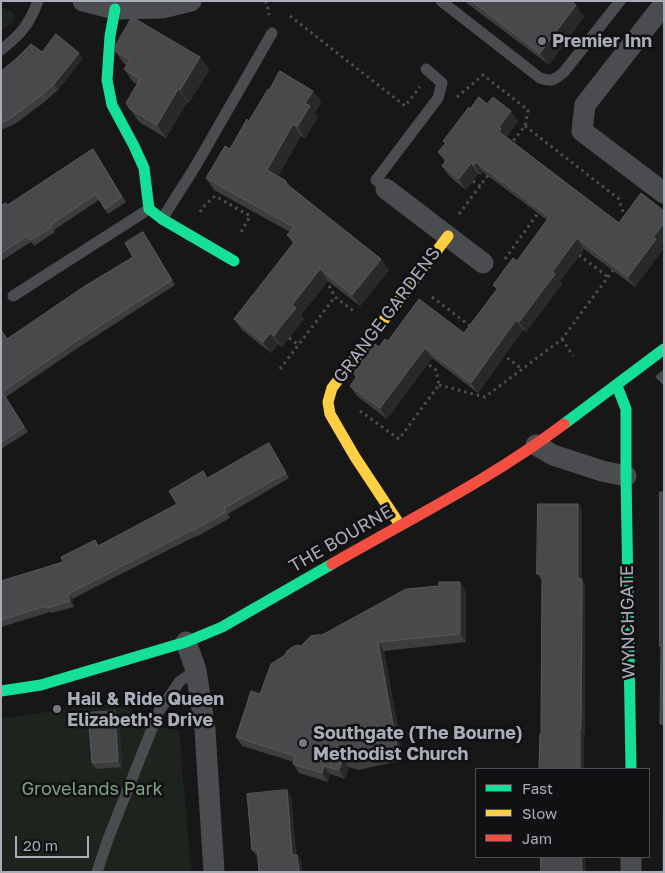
<!DOCTYPE html>
<html>
<head>
<meta charset="utf-8">
<style>
  body { margin:0 }
  #map { position:relative; width:665px; height:873px; overflow:hidden; background:#171717; font-family:"Golos Text",sans-serif }
  canvas { display:block }
  .frame { position:absolute; inset:0; border:2px solid #a8adb8; pointer-events:none }
  .legend { position:absolute; left:475px; top:768px; width:175px; height:90px; box-sizing:border-box; background:#111113; border:1px solid #4d4f55; margin:0; padding:6px 9px; list-style:none; font-size:15px; color:#a8adb8 }
  .legend li { display:flex; align-items:center; gap:10px; height:25px }
  .legend b { width:25px; border:1px solid #4d4f55 }
  .scale { position:absolute; left:15px; top:836px; width:74px; height:22px; box-sizing:border-box; border:2px solid #a8adb8; border-top:0; padding-left:6px; font-size:15px; line-height:18px; white-space:nowrap; color:#a8adb8; -webkit-text-stroke:4px #111113; paint-order:stroke }
</style>
</head>
<body>
<div id="map">
<canvas width="665" height="873"></canvas>
<div class="frame"></div>
<ul class="legend">
<li><b style="height:6px;background:#16e098"></b>Fast</li>
<li><b style="height:6px;background:#ffcf43"></b>Slow</li>
<li><b style="height:6px;background:#f24e42"></b>Jam</li>
</ul>
<div class="scale">20 m</div>
</div>
<script>
const ctx = document.querySelector('canvas').getContext('2d');
ctx.lineJoin = 'round';
function paint(path, color) { ctx.fillStyle = color; ctx.fill(path, 'evenodd'); }
function stroke(path, color, width, dash) { ctx.strokeStyle = color; ctx.lineWidth = width; ctx.lineCap = dash ? 'butt' : 'round'; ctx.setLineDash(dash || []); ctx.stroke(path); }
function drawText(font, color, halo, rows, align = 'center') {
  ctx.font = font + ' "Golos Text",sans-serif'; ctx.lineWidth = 5; ctx.setLineDash([]); ctx.textBaseline = 'middle'; ctx.strokeStyle = halo; ctx.fillStyle = color; for (const [text, x, y, turn = 0] of rows) {
    ctx.save(); ctx.translate(x, y); ctx.rotate((+turn || 0) * Math.PI / 180); ctx.textAlign = isNaN(turn) ? turn : align; if (halo) ctx.strokeText(text, 0, 0); ctx.fillText(text, 0, 0); ctx.restore();
  }
}
paint(new Path2D(`
  M 3,8 L 12,11 L 15,17 L 12,23 L 1,30 L 1,9 Z
  M 125,702 L 146,726 L 179,730 L 191,872 L 1,872 L 1,718 Z`), '#1d241e');
stroke(new Path2D(`
  M 265,1 L 267,4 L 269,15
  M 290,16 L 405,106 L 420,87
  M 457,97 L 483,75 L 528,110 L 525,126 L 510,145
  M 525,126 L 619,199 L 625,219
  M 473,181 L 480,186
  M 200,212 L 203,207 L 215,196 L 250,216 L 240,234
  M 459,214 L 490,173
  M 579,255 L 608,277
  M 505,259 L 538,213
  M 326,280 L 335,297 L 356,313
  M 432,297 L 473,328
  M 289,338 L 299,345
  M 562,339 L 573,356
  M 502,354 L 522,369
  M 280,369 L 335,297
  M 439,385 L 485,397 L 562,339 L 614,269
  M 360,411 L 399,439 L 439,385 L 436,370 L 425,362`), '#4d4e52', 3, [2.5, 4]);
stroke(new Path2D(`
  M 441,1 L 540,78 C 552,82 554,80 564,72 L 620,1
  M 1,50 C 21,34 29,25 38,1
  M 386,189 L 376,180 L 438,98 L 442,83 L 426,69
  M 162,219 L 195,167 L 272,33
  M 13,296 L 149,209
  M 97,872 L 108,839 L 159,711 L 180,681 L 196,670`), '#4b4c50', 11);
stroke(new Path2D(`
  M 83,1 L 115,9 L 162,8 L 191,1
  M 664,4 L 585,105 L 582,131 L 664,193
  M 386,189 L 483,263
  M 536,445 L 553,455 L 602,471 L 626,476
  M 186,642 L 196,670 L 205,730 L 214,872
  M 631,872 L 631,857`), '#4b4c50', 21);
stroke(new Path2D(`
  M 115,9 L 110,36 L 107,80 L 112,105 L 134,146 L 144,168 L 149,209 L 162,219 L 234,261
  M 617,386 L 626,409 L 626,476 L 631,769
  M 564,424 L 664,349
  M 1,691 L 41,685 L 186,642 L 222,627 L 332,564`), '#16e098', 11);
stroke(new Path2D(`
  M 400,525 L 355,457 L 330,414 L 328,402 L 332,388 L 448,236`), '#ffcf43', 11);
stroke(new Path2D(`
  M 332,564 C 410,519 491,479 564,424`), '#f24e42', 11);
paint(new Path2D(`
  M 464,1 L 571,1 L 584,17 L 549,65 Z
  M 115,51 L 200,57 L 209,70 L 189,103 L 187,102 L 166,138 L 139,122 L 130,109 L 137,84 L 133,82 L 124,69 L 127,65 L 124,64 Z
  M 83,58 L 58,90 L 43,103 L 15,124 L 1,130 L 1,71 Z
  M 269,90 L 313,91 L 321,102 L 315,113 L 318,117 L 305,138 L 301,136 L 278,176 L 286,181 L 290,186 L 381,259 L 389,270 L 360,306 L 328,281 L 301,315 L 304,319 L 289,338 L 282,347 L 278,344 L 271,353 L 242,330 L 234,319 L 293,244 L 287,235 L 290,232 L 214,190 L 206,178 L 230,149 Z
  M 487,104 L 518,121 L 507,137 L 619,223 L 661,247 L 663,249 L 635,287 L 584,249 L 560,281 L 562,284 L 526,332 L 523,330 L 478,393 L 432,358 L 387,419 L 357,396 L 350,386 L 356,377 L 353,373 L 379,347 L 388,341 L 464,333 L 497,290 L 493,285 L 517,261 L 547,220 L 483,172 L 481,175 L 478,174 L 466,190 L 449,176 L 442,166 L 445,162 L 438,152 L 445,144 L 443,141 L 470,109 Z
  M 97,155 L 126,202 L 108,214 L 99,200 L 54,230 L 55,232 L 34,246 L 31,242 L 1,261 L 1,205 L 7,205 Z
  M 143,232 L 175,285 L 76,349 L 6,397 L 28,432 L 1,449 L 1,330 L 7,339 L 133,257 Z
  M 272,448 L 289,478 L 228,514 L 230,518 L 196,537 L 196,536 L 72,599 L 74,607 L 51,613 L 50,612 L 1,627 L 1,581 L 63,562 L 95,540 L 99,546 L 177,504 L 207,478 Z
  M 578,504 L 582,510 L 582,580 L 585,585 L 585,734 L 541,734 L 542,580 L 537,574 Z
  M 466,590 L 466,642 L 384,651 L 404,760 L 358,770 L 349,767 L 345,779 L 330,774 L 328,782 L 299,773 L 293,764 L 294,762 L 242,746 L 236,737 L 260,694 L 301,646 L 322,635 Z
  M 119,717 L 122,767 L 96,769 L 92,763 Z
  M 291,796 L 296,855 L 297,855 L 301,860 L 302,872 L 259,872 L 258,855 L 256,855 L 252,850 Z`), '#3d3d3f');
paint(new Path2D(`
  M 576,5 L 584,17 L 549,65 L 540,53 Z
  M 79,53 L 83,58 L 58,90 L 54,84 Z
  M 200,57 L 209,70 L 189,103 L 180,90 Z
  M 178,89 L 187,102 L 166,138 L 157,125 Z
  M 313,91 L 321,102 L 315,113 L 318,117 L 305,138 L 297,127 L 305,103 Z
  M 511,111 L 518,121 L 507,137 L 499,132 L 499,127 Z
  M 293,124 L 301,136 L 275,181 L 267,170 Z
  M 476,162 L 483,172 L 481,175 L 474,165 Z
  M 471,163 L 478,174 L 466,190 L 459,179 Z
  M 664,223 L 664,243 L 661,247 L 663,249 L 635,287 L 628,277 L 653,237 Z
  M 577,238 L 584,249 L 560,281 L 562,284 L 526,332 L 519,322 L 552,272 Z
  M 381,259 L 389,270 L 360,306 L 352,295 Z
  M 320,269 L 328,281 L 301,315 L 304,319 L 282,347 L 274,336 L 292,305 Z
  M 516,320 L 523,330 L 478,393 L 471,383 Z
  M 270,333 L 278,344 L 271,353 L 263,342 Z
  M 425,348 L 432,358 L 387,419 L 380,408 Z
  M 578,504 L 582,510 L 582,580 L 585,585 L 585,734 L 581,728 L 578,579 Z
  M 460,582 L 466,590 L 466,642 L 460,634 Z
  M 68,594 L 72,599 L 74,607 L 70,601 Z
  M 378,642 L 384,651 L 404,760 L 398,752 Z
  M 115,711 L 119,717 L 122,767 L 118,761 Z
  M 580,728 L 584,734 L 584,769 L 580,769 Z
  M 343,759 L 349,767 L 345,779 L 339,770 Z
  M 324,766 L 330,774 L 328,782 L 322,773 Z
  M 287,790 L 291,796 L 296,861 L 292,855 Z
  M 297,855 L 301,860 L 302,872 L 299,872 Z
  M 581,857 L 585,857 L 586,872 L 582,872 Z`), '#29292a');
const building = new Path2D(`
  M 472,1 L 571,1 L 576,5 L 540,53 Z
  M 132,17 L 200,57 L 180,90 L 178,89 L 157,125 L 130,109 L 126,103 L 140,79 L 124,69 L 130,60 L 115,51 L 115,47 Z
  M 56,34 L 79,53 L 54,84 L 39,97 L 11,118 L 1,123 L 1,71 L 16,59 L 31,44 L 42,52 Z
  M 280,71 L 313,91 L 305,103 L 310,106 L 297,127 L 293,124 L 267,170 L 286,181 L 285,183 L 381,259 L 352,295 L 320,269 L 292,305 L 296,308 L 281,326 L 274,336 L 270,333 L 263,342 L 234,319 L 295,241 L 287,235 L 294,227 L 206,178 L 225,146 L 230,149 L 247,119 L 249,121 L 268,89 L 269,90 Z
  M 479,97 L 487,104 L 493,97 L 511,111 L 499,127 L 501,129 L 499,132 L 619,223 L 641,193 L 664,211 L 664,223 L 653,237 L 656,239 L 628,277 L 577,238 L 552,272 L 555,274 L 519,322 L 516,320 L 471,383 L 425,348 L 380,408 L 350,386 L 357,376 L 353,373 L 375,344 L 379,347 L 385,339 L 388,341 L 419,299 L 464,333 L 498,288 L 493,285 L 513,258 L 517,261 L 549,217 L 476,162 L 474,165 L 471,163 L 459,179 L 442,166 L 447,159 L 438,152 L 446,143 L 443,141 L 469,107 L 470,109 Z
  M 93,149 L 122,197 L 105,209 L 96,194 L 50,225 L 52,227 L 30,240 L 27,236 L 1,253 L 1,205 L 6,203 L 7,205 Z
  M 143,232 L 172,280 L 73,343 L 2,392 L 24,427 L 1,442 L 1,330 L 7,339 L 85,286 L 133,257 L 125,243 Z
  M 664,370 L 664,385 L 656,377 Z
  M 269,443 L 286,473 L 224,508 L 226,512 L 192,531 L 192,530 L 68,594 L 70,601 L 47,608 L 46,606 L 1,620 L 1,581 L 63,562 L 61,557 L 95,540 L 98,546 L 177,504 L 169,491 L 203,471 L 207,478 Z
  M 660,492 L 664,492 L 664,872 L 663,872 L 664,724 L 660,724 L 661,646 L 660,646 Z
  M 538,504 L 578,504 L 578,579 L 582,579 L 581,728 L 580,728 L 580,769 L 539,769 L 540,734 L 541,734 L 542,574 L 537,574 Z
  M 439,582 L 460,582 L 460,634 L 378,642 L 398,752 L 352,762 L 343,759 L 339,770 L 324,766 L 322,773 L 293,764 L 295,756 L 236,737 L 251,691 L 260,694 L 271,664 L 285,655 L 287,651 L 291,648 L 297,645 L 301,646 L 311,636 L 316,635 L 322,635 L 406,589 L 439,586 Z
  M 115,711 L 118,761 L 92,763 L 88,713 Z
  M 287,790 L 292,855 L 297,855 L 299,872 L 259,872 L 257,849 L 252,850 L 247,794 Z
  M 541,857 L 581,857 L 582,872 L 541,872 Z`);
paint(building, '#49494c');
stroke(building, '#58595d', 1);
for (const [x, y, r, color] of [
  [542,41,5,"#757880"],
  [57,709,5,"#757880"],
  [303,743,5,"#757880"]
]) { const dot = new Path2D(); dot.arc(x, y, r, 0, 2 * Math.PI); ctx.fillStyle = color; ctx.fill(dot); stroke(dot, '#111113', 2); }
drawText('bold 18px', '#a8adb8', '#111113', [
  ["Premier Inn",552,41],
  ["Hail & Ride Queen",67,699],
  ["Elizabeth's Drive",67,720],
  ["Southgate (The Bourne)",313,733],
  ["Methodist Church",313,754]
], 'left');
drawText('18px', '#a8adb8', '#111113', [
  ["GRANGE GARDENS",387,315,-53],
  ["THE BOURNE",341,539,-30],
  ["WYNCHGATE",628,622,-91]
]);
drawText('18px', '#7fa381', '#111113', [
  ["Grovelands Park",92,789]
]);
</script>
</body>
</html>
